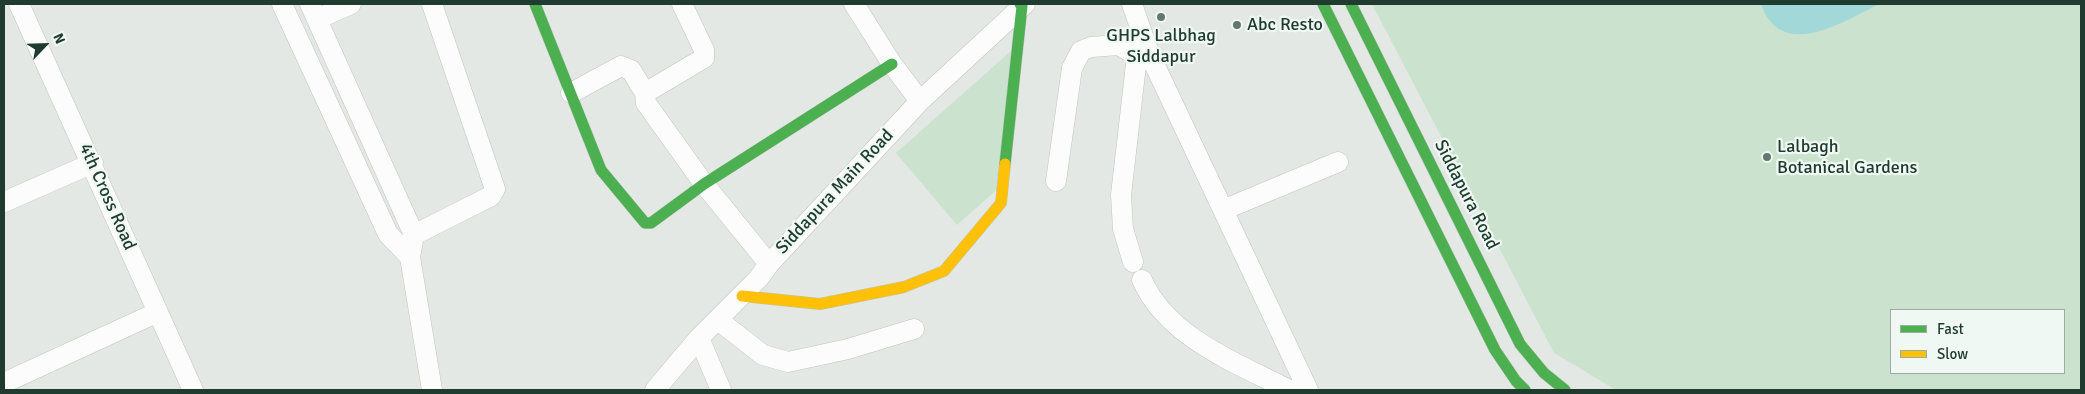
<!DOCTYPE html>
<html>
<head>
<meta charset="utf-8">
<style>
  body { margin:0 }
  #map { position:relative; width:2085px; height:394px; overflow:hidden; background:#e3e8e5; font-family:Signika,sans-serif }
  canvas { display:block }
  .frame { position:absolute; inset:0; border:5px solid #203c30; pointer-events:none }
  .legend { position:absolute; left:1890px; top:309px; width:175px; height:65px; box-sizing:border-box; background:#f0f8f3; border:1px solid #9dada5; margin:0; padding:6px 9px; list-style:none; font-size:15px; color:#203c30 }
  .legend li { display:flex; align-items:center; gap:10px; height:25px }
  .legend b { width:25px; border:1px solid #9dada5 }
  .north { position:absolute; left:20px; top:20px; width:50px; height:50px; -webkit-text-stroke:4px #f0f8f3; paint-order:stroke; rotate:66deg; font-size:14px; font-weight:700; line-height:20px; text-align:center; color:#203c30 }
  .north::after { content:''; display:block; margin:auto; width:18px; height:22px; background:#203c30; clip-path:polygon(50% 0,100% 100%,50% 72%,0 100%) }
</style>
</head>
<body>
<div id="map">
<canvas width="2085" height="394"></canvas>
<div class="frame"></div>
<ul class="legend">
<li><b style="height:6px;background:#4caf50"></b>Fast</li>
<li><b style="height:6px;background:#ffc107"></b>Slow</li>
</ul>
<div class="north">N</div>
</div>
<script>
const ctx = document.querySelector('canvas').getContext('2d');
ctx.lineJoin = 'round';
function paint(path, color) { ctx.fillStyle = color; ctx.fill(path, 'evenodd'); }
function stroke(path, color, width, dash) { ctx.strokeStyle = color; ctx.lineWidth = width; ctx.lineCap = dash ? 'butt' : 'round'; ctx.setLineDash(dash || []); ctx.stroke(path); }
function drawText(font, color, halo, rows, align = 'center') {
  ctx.font = font + ' Signika,sans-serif'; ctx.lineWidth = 4.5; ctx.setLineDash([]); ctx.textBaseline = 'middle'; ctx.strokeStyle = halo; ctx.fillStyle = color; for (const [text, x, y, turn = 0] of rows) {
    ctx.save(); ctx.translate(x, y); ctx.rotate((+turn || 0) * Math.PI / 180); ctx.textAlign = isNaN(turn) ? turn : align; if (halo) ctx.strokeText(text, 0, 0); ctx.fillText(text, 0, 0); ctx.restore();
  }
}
paint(new Path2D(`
  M 1372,4 L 2081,4 L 2081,390 L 1616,390 L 1554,353 ZM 1891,310 L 2064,310 L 2064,373 L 1891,373 Z
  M 1012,50 L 1002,185 L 957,225 L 896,153 Z`), '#cbe2cf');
paint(new Path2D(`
  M 1761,4 L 1879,4 C 1843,22 1781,62 1761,4 Z`), '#a2d9d8');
const street = new Path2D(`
  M 19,4 L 193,390
  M 282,4 L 388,234 L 410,257
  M 310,4 L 414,235 L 410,257 L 432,390
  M 682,4 L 704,50 L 704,58 L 645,93 L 646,103 L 704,184 L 769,264
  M 854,4 L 892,64 L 920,101
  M 1132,4 L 1149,53 L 1308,390
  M 317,19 L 351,4
  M 571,93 L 621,66 L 631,70 L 645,93
  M 1056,181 L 1072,68 L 1081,51 L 1091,47 L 1119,45 L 1137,56
  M 4,202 L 93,163
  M 1223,210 L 1338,162
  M 414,235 L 491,196 L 495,189 L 432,4
  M 1133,262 L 1123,229 L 1121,195 L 1137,56 L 1146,44
  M 1142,280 C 1168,338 1237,363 1289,390
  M 718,320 L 763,355 L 788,362 L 848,349 L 914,329
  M 699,338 L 721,390
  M 4,383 L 158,312
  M 655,390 L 699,338 L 758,279 L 769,264 L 920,101 L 1025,4`);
const fast = new Path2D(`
  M 535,4 L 601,170 L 645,223 L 651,223 L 704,184 L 892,64
  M 1323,4 L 1495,350 L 1516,381 L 1525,390
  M 1351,4 L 1520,344 L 1544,373 L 1565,390
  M 1005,164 L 1022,6 L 1020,4`);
const slow = new Path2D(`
  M 742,296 L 820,304 L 904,287 L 944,271 L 1001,203 L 1005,164`);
stroke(street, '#c0c5c2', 21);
stroke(fast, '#bec6c2', 12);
stroke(slow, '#bec6c2', 12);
stroke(street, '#fbfcfb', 20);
stroke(fast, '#4caf50', 11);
stroke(slow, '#ffc107', 11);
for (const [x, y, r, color] of [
  [1161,17,5,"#64786f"],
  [1237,25,5,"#64786f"],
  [1767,157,5,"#64786f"]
]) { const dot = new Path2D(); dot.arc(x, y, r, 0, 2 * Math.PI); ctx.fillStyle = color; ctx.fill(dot); stroke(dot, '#f0f8f3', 2); }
drawText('18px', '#203c30', '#f0f8f3', [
  ["Abc Resto",1247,25],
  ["GHPS Lalbhag",1161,36,"center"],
  ["Siddapur",1161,57,"center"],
  ["Lalbagh",1777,147],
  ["Botanical Gardens",1777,168]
], 'left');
drawText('18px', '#203c30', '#f0f8f3', [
  ["Siddapura Main Road",835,192,-47],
  ["Siddapura Road",1466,195,63],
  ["4th Cross Road",107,197,66]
]);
</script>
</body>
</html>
